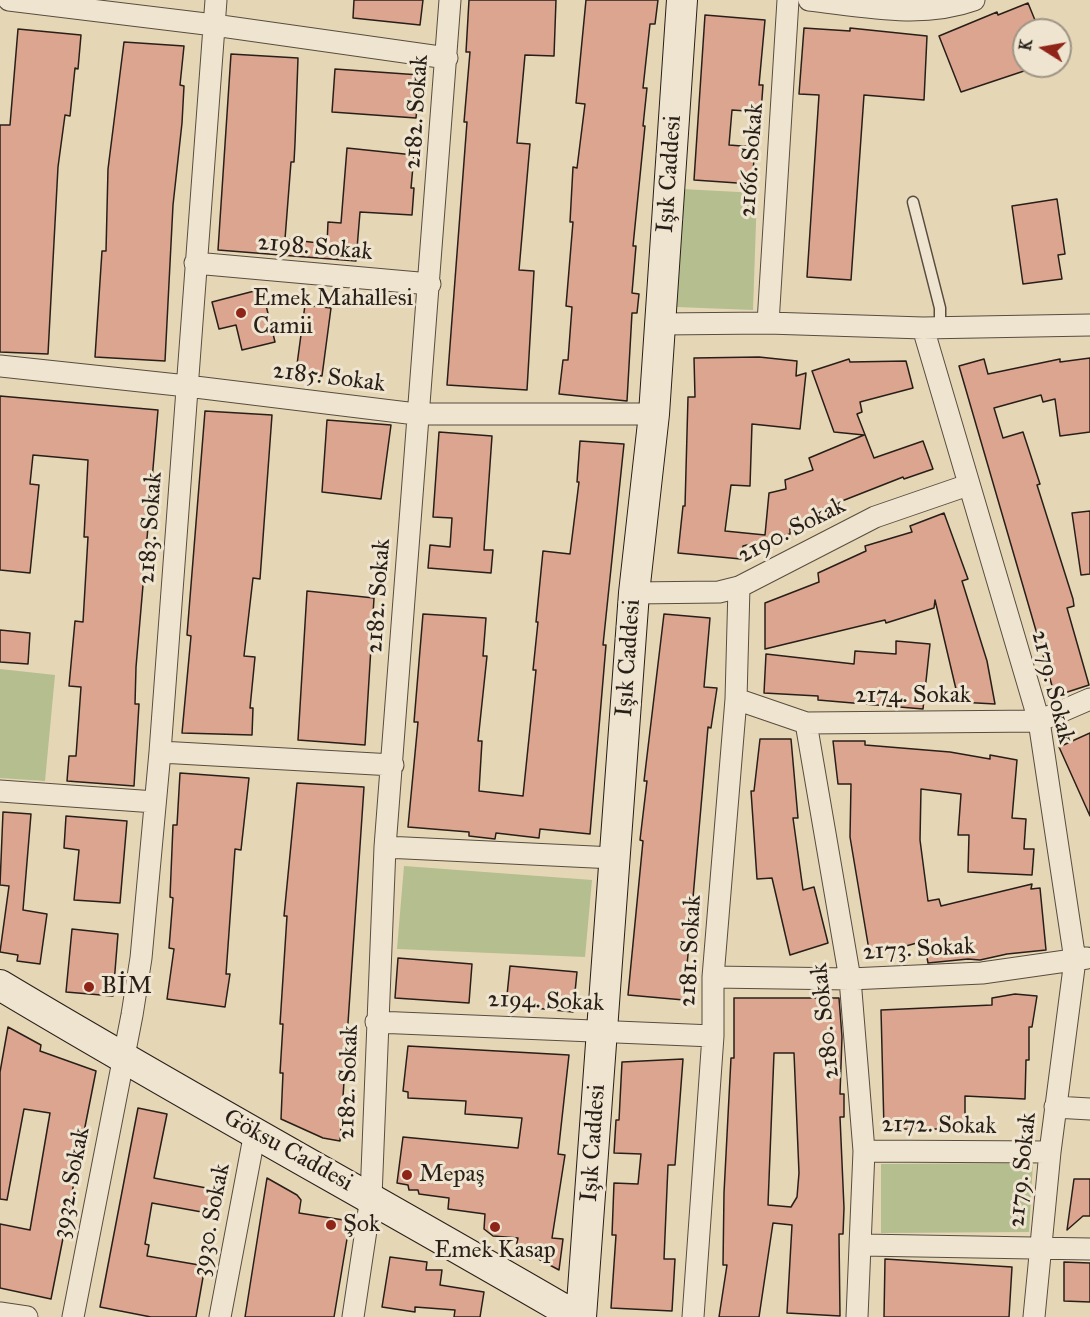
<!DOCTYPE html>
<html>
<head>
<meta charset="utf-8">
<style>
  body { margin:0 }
  #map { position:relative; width:1090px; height:1317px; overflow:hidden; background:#e5d6b5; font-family:"IM FELL Great Primer",serif }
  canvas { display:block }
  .north { position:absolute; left:1012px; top:18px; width:60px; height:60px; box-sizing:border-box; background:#eee4cf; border:2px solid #9f9586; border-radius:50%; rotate:281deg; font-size:16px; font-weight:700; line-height:24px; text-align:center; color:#291f19 }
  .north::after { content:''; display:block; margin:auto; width:21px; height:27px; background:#8f2418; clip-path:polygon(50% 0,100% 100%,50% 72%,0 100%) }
</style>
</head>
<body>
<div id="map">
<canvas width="1090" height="1317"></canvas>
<div class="north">K</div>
</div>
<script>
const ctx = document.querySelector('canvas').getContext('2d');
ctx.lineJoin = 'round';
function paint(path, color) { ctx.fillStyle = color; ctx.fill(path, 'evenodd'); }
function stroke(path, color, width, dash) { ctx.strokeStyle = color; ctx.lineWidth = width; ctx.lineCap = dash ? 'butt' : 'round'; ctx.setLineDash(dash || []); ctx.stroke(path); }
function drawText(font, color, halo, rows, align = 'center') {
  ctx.font = font + ' "IM FELL Great Primer",serif'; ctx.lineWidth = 6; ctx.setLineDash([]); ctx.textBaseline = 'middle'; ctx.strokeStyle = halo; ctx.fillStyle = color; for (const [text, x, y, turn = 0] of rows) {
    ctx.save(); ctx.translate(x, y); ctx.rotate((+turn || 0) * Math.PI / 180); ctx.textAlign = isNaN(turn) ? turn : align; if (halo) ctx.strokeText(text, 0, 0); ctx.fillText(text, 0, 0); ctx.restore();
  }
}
paint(new Path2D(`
  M 682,189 L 757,193 L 753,310 L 677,307 Z
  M 0,669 L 55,675 L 45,781 L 0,778 Z
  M 404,866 L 592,880 L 585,957 L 397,949 Z
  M 1033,1163 L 1029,1232 L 881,1233 L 881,1164 Z`), '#b4be8e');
const building = new Path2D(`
  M 354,0 L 423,0 L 420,25 L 353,18 Z
  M 469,0 L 556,0 L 554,56 L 525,55 L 517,143 L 530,144 L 519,270 L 534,271 L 527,390 L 447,385 L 467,122 L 464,122 L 470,52 L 466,52 Z
  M 586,0 L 658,0 L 655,24 L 650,24 L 643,88 L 647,88 L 643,126 L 645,126 L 633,246 L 636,246 L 632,293 L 639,294 L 637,313 L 632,313 L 627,401 L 559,394 L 563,360 L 568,360 L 572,307 L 566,306 L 573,222 L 570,222 L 573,167 L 577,168 L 585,104 L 576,103 Z
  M 1028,3 L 1039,30 L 1024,30 L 1024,71 L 961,92 L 939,36 L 997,12 L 998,15 Z
  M 705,15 L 765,20 L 759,85 L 763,85 L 761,112 L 732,110 L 729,145 L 755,147 L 752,184 L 694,180 Z
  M 804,28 L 850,31 L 850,28 L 927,36 L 924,100 L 864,95 L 851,280 L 807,277 L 819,95 L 799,94 Z
  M 18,29 L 81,35 L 78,69 L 75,68 L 70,116 L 65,115 L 58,167 L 48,354 L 0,352 L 0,125 L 10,125 Z
  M 124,42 L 184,46 L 180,85 L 184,86 L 182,123 L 173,205 L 165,361 L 95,357 L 102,251 L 106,251 L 108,169 Z
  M 231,54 L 298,58 L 295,143 L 294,162 L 291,162 L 285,239 L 327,244 L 328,222 L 341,223 L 347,148 L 414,155 L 411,188 L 414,188 L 412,215 L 360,212 L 356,261 L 218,250 Z
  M 335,69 L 420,75 L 416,118 L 332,112 Z
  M 1057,199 L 1065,254 L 1058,255 L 1062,279 L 1023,284 L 1012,206 Z
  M 262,289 L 275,342 L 242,350 L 236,325 L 219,329 L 212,302 Z
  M 305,305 L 331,308 L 322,376 L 296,372 Z
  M 759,357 L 797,361 L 796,376 L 806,373 L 800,429 L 752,424 L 750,486 L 731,485 L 725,531 L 765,535 L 769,493 L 786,489 L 785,480 L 813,470 L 809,458 L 864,435 L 834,432 L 812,371 L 849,359 L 850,362 L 906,361 L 913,388 L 860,402 L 862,412 L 857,414 L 874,458 L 923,441 L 933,469 L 904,479 L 903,477 L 814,512 L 816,517 L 790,526 L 790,534 L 743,546 L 741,559 L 678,553 L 683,506 L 685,506 L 688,397 L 695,397 L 694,358 Z
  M 1090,358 L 1090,432 L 1060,436 L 1055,399 L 1043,402 L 1041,395 L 994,408 L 1003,438 L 1023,432 L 1040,484 L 1037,485 L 1073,599 L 1074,606 L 1067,608 L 1089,685 L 1055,696 L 959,366 L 984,359 L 988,374 L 1060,359 L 1060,362 Z
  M 0,396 L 158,410 L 136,667 L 135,704 L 139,704 L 134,786 L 67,781 L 69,756 L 76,756 L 81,687 L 69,686 L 75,621 L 83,622 L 88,537 L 84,537 L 88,460 L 33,455 L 30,484 L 39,485 L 30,573 L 0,570 Z
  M 205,411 L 272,415 L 260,579 L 253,578 L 244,656 L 255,657 L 250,708 L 253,708 L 252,735 L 182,733 L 191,636 L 187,635 Z
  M 327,420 L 391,425 L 381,499 L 322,492 Z
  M 439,432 L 492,436 L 484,550 L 493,550 L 491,573 L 428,568 L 430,545 L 450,547 L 452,518 L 433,517 Z
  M 580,441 L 624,444 L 603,645 L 606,645 L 590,834 L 540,829 L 539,838 L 496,833 L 495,839 L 469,836 L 469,832 L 408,827 L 418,722 L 414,722 L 423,614 L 486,618 L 483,656 L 487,656 L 478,741 L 482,741 L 479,791 L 523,796 L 536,670 L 533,670 L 538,622 L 536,622 L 543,551 L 570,554 L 579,482 L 577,482 Z
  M 1090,511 L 1090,574 L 1081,575 L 1072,513 Z
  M 944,513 L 968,579 L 962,581 L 987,661 L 995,704 L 959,702 L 935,600 L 934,608 L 886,623 L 885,620 L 765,649 L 765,603 L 819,582 L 818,573 L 866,551 L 865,546 L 912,532 L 910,526 Z
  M 307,591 L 374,598 L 365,745 L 298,740 Z
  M 664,614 L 710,618 L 704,687 L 717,688 L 711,728 L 708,727 L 684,1000 L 628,995 L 643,841 L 640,840 L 647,781 L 644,781 Z
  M 0,630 L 30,633 L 28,664 L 0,662 Z
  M 896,641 L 930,644 L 923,709 L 818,700 L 818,696 L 764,693 L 766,654 L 854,664 L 855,651 L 896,654 Z
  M 1090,733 L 1090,816 L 1059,747 Z
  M 760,739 L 791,739 L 798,818 L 793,818 L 803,890 L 814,887 L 828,943 L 790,955 L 772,878 L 757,879 L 751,791 L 754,791 Z
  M 833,741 L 865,741 L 865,745 L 950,752 L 990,759 L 990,755 L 1017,760 L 1012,818 L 1026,819 L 1024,849 L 1034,849 L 1032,875 L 968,872 L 969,835 L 958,835 L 961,794 L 921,789 L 920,840 L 928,901 L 939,899 L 941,906 L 1032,884 L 1031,889 L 1040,888 L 1046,950 L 1007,954 L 980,960 L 968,959 L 928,963 L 924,941 L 870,956 L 850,837 L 851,784 L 838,784 Z
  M 180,773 L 249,778 L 241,850 L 235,849 L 226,974 L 230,974 L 225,1007 L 167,999 L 174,949 L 169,948 L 173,898 L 170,897 L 173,825 L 177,825 Z
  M 297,783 L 364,787 L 340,1141 L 323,1138 L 281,1119 L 283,1073 L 280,1073 L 283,1024 L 280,1024 L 287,916 L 284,916 Z
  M 3,812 L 31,814 L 23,910 L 47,914 L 40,964 L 17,961 L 18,955 L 0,952 L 9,886 L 0,885 Z
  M 66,816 L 127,821 L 120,903 L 74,900 L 79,850 L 64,848 Z
  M 72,929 L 118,934 L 113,996 L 66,992 Z
  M 398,958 L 472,964 L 469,1003 L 395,998 Z
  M 510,966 L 577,972 L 573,1012 L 506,1005 Z
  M 1015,994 L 1037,996 L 1032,1027 L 1029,1027 L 1029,1060 L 1026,1060 L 1025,1099 L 965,1096 L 965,1132 L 940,1132 L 940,1129 L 884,1129 L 881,1010 L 992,1005 L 992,998 Z
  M 734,998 L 839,998 L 842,1037 L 840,1094 L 844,1094 L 844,1117 L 840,1117 L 844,1208 L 843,1234 L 839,1234 L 840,1316 L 787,1313 L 792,1225 L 773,1223 L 759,1317 L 719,1317 L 727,1265 L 723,1265 L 724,1193 L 731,1058 L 734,1058 ZM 774,1053 L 794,1053 L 799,1173 L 797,1197 L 791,1207 L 768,1205 Z
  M 8,1027 L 41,1045 L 40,1051 L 96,1071 L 51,1299 L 0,1288 L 0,1224 L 30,1230 L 50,1113 L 24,1109 L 7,1200 L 0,1199 L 0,1072 Z
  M 408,1046 L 569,1055 L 558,1154 L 565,1155 L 552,1238 L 563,1239 L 559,1270 L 516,1247 L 518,1238 L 493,1236 L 484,1229 L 485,1214 L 448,1209 L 449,1198 L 419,1194 L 418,1190 L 409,1190 L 408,1185 L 397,1183 L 403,1137 L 518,1148 L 522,1118 L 465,1114 L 466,1101 L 408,1098 L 408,1092 L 403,1091 Z
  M 683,1059 L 675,1165 L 668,1165 L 664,1259 L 675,1259 L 672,1311 L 611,1308 L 616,1235 L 612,1235 L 614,1183 L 638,1184 L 641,1154 L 614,1153 L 616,1120 L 619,1120 L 622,1062 Z
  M 138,1108 L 167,1114 L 154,1178 L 217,1190 L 213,1214 L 152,1203 L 145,1244 L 149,1245 L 147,1256 L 205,1266 L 196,1317 L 151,1317 L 100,1307 Z
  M 267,1178 L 297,1195 L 301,1200 L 299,1213 L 350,1221 L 334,1317 L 245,1317 Z
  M 1074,1179 L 1090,1179 L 1090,1216 L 1083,1216 L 1067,1230 Z
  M 390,1257 L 427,1262 L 426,1270 L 442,1270 L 440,1285 L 484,1292 L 480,1317 L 454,1317 L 455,1310 L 415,1307 L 415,1312 L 382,1307 Z
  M 885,1259 L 1012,1267 L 1009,1317 L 884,1317 Z
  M 1064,1262 L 1090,1263 L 1090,1302 L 1064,1301 Z`);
paint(building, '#dba58f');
stroke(building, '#291f19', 1.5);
const lane = new Path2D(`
  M 913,202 L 940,308 L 940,328`);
const street = new Path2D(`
  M 9,0 L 214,25 L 447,58
  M 809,0 C 862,6 922,19 974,0
  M 195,263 L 430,284
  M 768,323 L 788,0
  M 660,324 L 768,323 L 923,328 L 1090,325
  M 923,328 L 1039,721 L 1075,960 L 1050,1152 L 1034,1317
  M 0,366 L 187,386 L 416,414 L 654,414
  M 634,593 L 719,592 L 739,587 L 875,517 L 968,485
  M 736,699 L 806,723 L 1039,721 L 1090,699
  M 806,723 L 850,979 L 864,1151 L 857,1317
  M 160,752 L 393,765
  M 0,791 L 155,802
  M 385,847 L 614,858
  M 713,977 L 850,979 L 982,973 L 1087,958
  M 376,1022 L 713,1036
  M 1055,1107 L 1090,1109
  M 864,1151 L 1050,1152
  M 862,1245 L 1090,1249
  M 0,1313 L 27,1317
  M 73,1317 L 132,1015 L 141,958 L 160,752 L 216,0
  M 220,1317 L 255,1132
  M 353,1317 L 371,1197 L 385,847 L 450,0
  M 693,1317 L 713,1036 L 713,977 L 736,699 L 739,587`);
const secondary = new Path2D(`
  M 0,985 C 190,1099 385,1205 577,1317
  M 581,1317 L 634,593 L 654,414 L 682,0`);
stroke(lane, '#584d40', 13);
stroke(street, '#584d40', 23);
stroke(secondary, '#291f19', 32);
stroke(lane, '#eee4cf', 10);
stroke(street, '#eee4cf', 21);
stroke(secondary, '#eee4cf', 30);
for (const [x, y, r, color] of [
  [241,313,6,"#8f2418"],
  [89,987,6,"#8f2418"],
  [407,1175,6,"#8f2418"],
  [331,1225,6,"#8f2418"],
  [495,1227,6,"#8f2418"]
]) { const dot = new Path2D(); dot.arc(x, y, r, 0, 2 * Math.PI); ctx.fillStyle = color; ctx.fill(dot); stroke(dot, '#eee4cf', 2); }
drawText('24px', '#291f19', '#eee4cf', [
  ["2182. Sokak",417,112,-86],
  ["2166. Sokak",752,160,-86],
  ["Işık Caddesi",670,174,-86],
  ["2198. Sokak",315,248,5],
  ["2185. Sokak",329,378,7],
  ["2183. Sokak",151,528,-86],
  ["2190. Sokak",792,531,-27],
  ["2182. Sokak",379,596,-86],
  ["Işık Caddesi",629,658,-86],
  ["2179. Sokak",1052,687,76],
  ["2174. Sokak",913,696],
  ["2173. Sokak",919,950,-3],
  ["2181. Sokak",691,951,-87],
  ["2194. Sokak",546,1002,2],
  ["2180. Sokak",826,1021,-96],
  ["2182. Sokak",349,1082,-88],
  ["2172. Sokak",939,1126,1],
  ["Işık Caddesi",594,1143,-86],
  ["Göksu Caddesi",288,1151,29],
  ["2179. Sokak",1023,1170,-84],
  ["3932. Sokak",72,1183,-79],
  ["3930. Sokak",212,1220,-79]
]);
drawText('24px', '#291f19', '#eee4cf', [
  ["Emek Mahallesi",253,299],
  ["Camii",253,327],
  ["BİM",101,987],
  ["Mepaş",419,1175],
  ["Şok",343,1225],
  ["Emek Kasap",495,1251,"center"]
], 'left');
</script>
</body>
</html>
